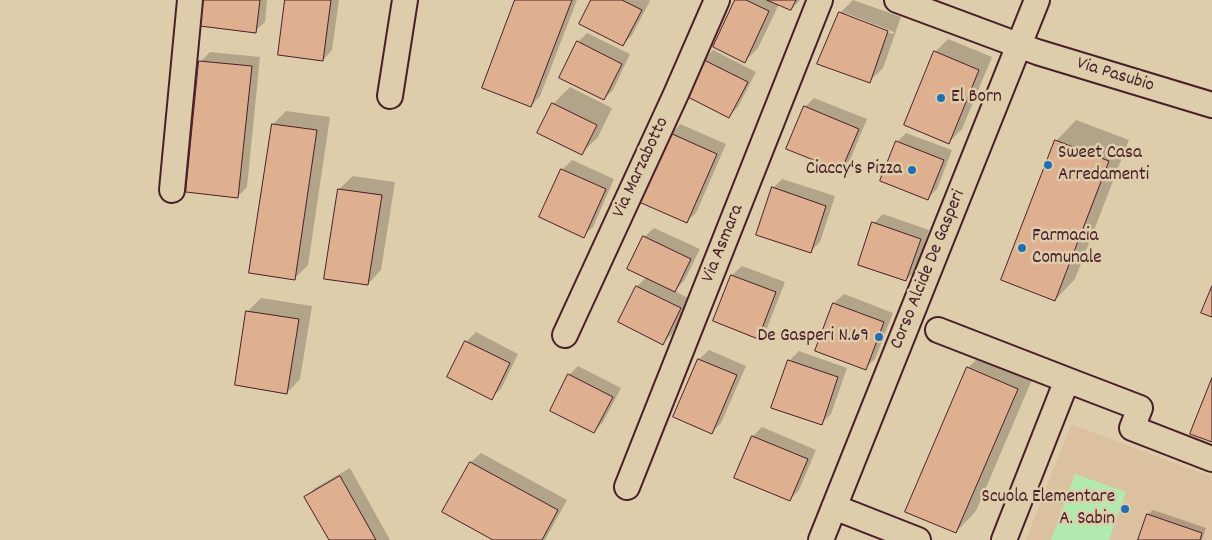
<!DOCTYPE html>
<html>
<head>
<meta charset="utf-8">
<style>
  body { margin:0 }
  canvas { display:block; background:#decdaa }
</style>
</head>
<body>
<canvas width="1212" height="540"></canvas>
<script>
const ctx = document.querySelector('canvas').getContext('2d');
ctx.lineJoin = 'round';
function paint(path, color) { ctx.fillStyle = color; ctx.fill(path, 'evenodd'); }
function stroke(path, color, width, dash) { ctx.strokeStyle = color; ctx.lineWidth = width; ctx.lineCap = dash ? 'butt' : 'round'; ctx.setLineDash(dash || []); ctx.stroke(path); }
function drawText(font, color, halo, rows, align = 'center') {
  ctx.font = font + ' Dekko,sans-serif'; ctx.lineWidth = 5; ctx.setLineDash([]); ctx.textBaseline = 'middle'; ctx.strokeStyle = halo; ctx.fillStyle = color; for (const [text, x, y, turn = 0] of rows) {
    ctx.save(); ctx.translate(x, y); ctx.rotate((+turn || 0) * Math.PI / 180); ctx.textAlign = isNaN(turn) ? turn : align; if (halo) ctx.strokeText(text, 0, 0); ctx.fillText(text, 0, 0); ctx.restore();
  }
}
paint(new Path2D(`
  M 1071,424 L 1212,477 L 1212,540 L 1026,540 Z`), '#dbc1a0');
paint(new Path2D(`
  M 1075,474 L 1126,492 L 1109,540 L 1051,540 Z`), '#b0eaaf');
paint(new Path2D(`
  M 204,0 L 267,0 L 265,22 L 255,31 Z
  M 286,0 L 339,0 L 332,50 L 323,60 Z
  M 517,0 L 577,0 L 540,96 L 531,106 Z
  M 592,0 L 649,0 L 650,1 L 632,35 L 623,45 Z
  M 737,0 L 800,0 L 791,9 L 779,4 L 758,48 L 745,61 Z
  M 853,0 L 901,17 L 883,68 L 869,82 L 840,13 ZM 845,13 L 894,32 L 893,34 L 845,16 Z
  M 587,33 L 630,54 L 613,90 L 604,99 L 578,42 Z
  M 948,39 L 992,57 L 962,129 L 948,143 L 935,52 Z
  M 713,50 L 756,72 L 738,107 L 729,116 L 704,59 Z
  M 210,52 L 260,57 L 247,187 L 238,196 L 201,61 Z
  M 570,87 L 612,108 L 598,137 L 581,154 L 553,104 Z
  M 814,98 L 867,119 L 850,160 L 840,170 L 805,107 Z
  M 286,111 L 330,117 L 308,265 L 294,279 L 273,124 Z
  M 1076,120 L 1129,140 L 1075,279 L 1055,300 L 1056,141 Z
  M 680,124 L 726,144 L 696,213 L 686,222 L 671,134 Z
  M 906,133 L 952,150 L 937,189 L 928,198 L 897,142 Z
  M 572,160 L 614,179 L 593,227 L 583,236 L 541,217 L 562,170 Z
  M 353,176 L 395,182 L 381,270 L 368,284 L 339,189 Z
  M 782,179 L 835,196 L 820,242 L 810,252 L 773,188 Z
  M 883,214 L 929,230 L 915,271 L 906,280 L 874,223 Z
  M 654,228 L 700,249 L 684,281 L 675,291 L 690,299 L 672,334 L 663,343 L 620,321 L 637,286 L 647,277 L 644,237 Z
  M 742,266 L 785,282 L 767,328 L 758,337 L 715,320 L 732,275 Z
  M 844,294 L 893,313 L 875,359 L 865,368 L 816,350 L 834,303 Z
  M 261,298 L 312,306 L 300,379 L 287,393 L 247,312 Z
  M 476,332 L 518,354 L 501,389 L 491,398 L 466,342 Z
  M 989,347 L 1037,368 L 976,511 L 956,532 L 968,368 Z
  M 709,350 L 746,366 L 721,423 L 712,432 L 675,417 L 699,359 Z
  M 799,351 L 847,368 L 831,414 L 821,424 L 789,361 Z
  M 578,366 L 621,388 L 603,422 L 594,432 L 569,375 Z
  M 762,427 L 816,450 L 799,490 L 790,500 L 736,477 L 753,436 Z
  M 481,453 L 567,500 L 545,540 L 496,540 L 444,511 L 471,462 Z
  M 350,468 L 390,540 L 330,540 L 306,497 L 315,488 Z
  M 1153,510 L 1206,528 L 1202,540 L 1139,540 L 1148,514 Z`), '#0003');
const building = new Path2D(`
  M 203,0 L 260,0 L 256,33 L 200,26 Z
  M 285,0 L 331,0 L 323,61 L 278,55 Z
  M 515,0 L 572,0 L 531,107 L 482,88 Z
  M 591,0 L 622,0 L 642,10 L 623,46 L 579,24 Z
  M 735,0 L 746,0 L 769,11 L 745,63 L 713,47 Z
  M 767,0 L 796,0 L 791,10 Z
  M 839,12 L 888,31 L 870,83 L 817,64 Z
  M 577,41 L 622,64 L 604,100 L 559,78 Z
  M 934,51 L 979,70 L 949,144 L 904,125 Z
  M 702,59 L 748,82 L 729,118 L 684,95 Z
  M 199,61 L 252,66 L 238,198 L 186,192 Z
  M 552,103 L 597,125 L 582,155 L 537,133 Z
  M 804,106 L 859,129 L 841,171 L 786,149 Z
  M 272,124 L 317,130 L 295,280 L 249,273 Z
  M 670,133 L 717,154 L 687,223 L 639,202 Z
  M 1055,140 L 1109,161 L 1055,301 L 1001,280 Z
  M 896,141 L 944,160 L 928,200 L 880,181 Z
  M 561,169 L 606,189 L 584,238 L 539,217 Z
  M 772,187 L 826,206 L 811,253 L 756,235 Z
  M 338,189 L 382,195 L 368,285 L 324,279 Z
  M 872,222 L 921,239 L 906,281 L 858,265 Z
  M 643,236 L 691,259 L 675,292 L 627,269 Z
  M 731,275 L 776,292 L 758,339 L 713,321 Z
  M 636,286 L 681,308 L 663,345 L 618,322 Z
  M 1212,286 L 1212,317 L 1201,313 Z
  M 833,303 L 884,322 L 866,370 L 815,351 Z
  M 246,311 L 299,319 L 287,394 L 235,385 Z
  M 465,341 L 510,363 L 492,400 L 447,377 Z
  M 698,359 L 737,375 L 712,434 L 673,417 Z
  M 788,360 L 838,377 L 822,425 L 771,408 Z
  M 967,367 L 1018,389 L 956,533 L 905,512 Z
  M 568,374 L 613,397 L 594,433 L 550,411 Z
  M 1212,378 L 1212,442 L 1190,434 Z
  M 752,436 L 808,459 L 790,501 L 734,478 Z
  M 470,462 L 558,510 L 542,540 L 493,540 L 442,512 Z
  M 340,476 L 376,540 L 329,540 L 304,497 Z
  M 1147,514 L 1202,533 L 1200,540 L 1138,540 Z`);
paint(building, '#deb090');
stroke(building, '#4a1f2b', 1);
const minor = new Path2D(`
  M 897,0 L 1037,52 L 1212,105
  M 390,96 L 405,0
  M 172,190 L 190,0
  M 938,330 L 1067,380 L 1004,540
  M 565,335 L 676,94 L 717,0
  M 1067,380 L 1140,408 L 1132,428 L 1212,459
  M 627,487 L 820,0
  M 834,507 L 918,540
  M 821,540 L 1037,0`);
stroke(minor, '#4a1f2b', 28);
stroke(minor, '#decdaa', 24);
for (const [x, y, r, color] of [
  [941,98,5,"#1f6fb2"],
  [1048,165,5,"#1f6fb2"],
  [912,170,5,"#1f6fb2"],
  [1022,248,5,"#1f6fb2"],
  [879,337,5,"#1f6fb2"],
  [1125,509,5,"#1f6fb2"]
]) { const dot = new Path2D(); dot.arc(x, y, r, 0, 2 * Math.PI); ctx.fillStyle = color; ctx.fill(dot); stroke(dot, '#decdaa', 2); }
drawText('19px', '#4a1f2b', '#decdaa', [
  ["Via Pasubio",1115,76,17],
  ["Via Marzabotto",642,168,-65],
  ["Via Asmara",724,244,-68],
  ["Corso Alcide De Gasperi",929,270,-68]
]);
drawText('19px', '#4a1f2b', '#decdaa', [
  ["El Born",951,98],
  ["Sweet Casa",1058,154],
  ["Arredamenti",1058,176],
  ["Ciaccy's Pizza",902,170,"right"],
  ["Farmacia",1032,237],
  ["Comunale",1032,259],
  ["De Gasperi N.69",869,337,"right"],
  ["Scuola Elementare",1115,498,"right"],
  ["A. Sabin",1115,520,"right"]
], 'left');
</script>
</body>
</html>
